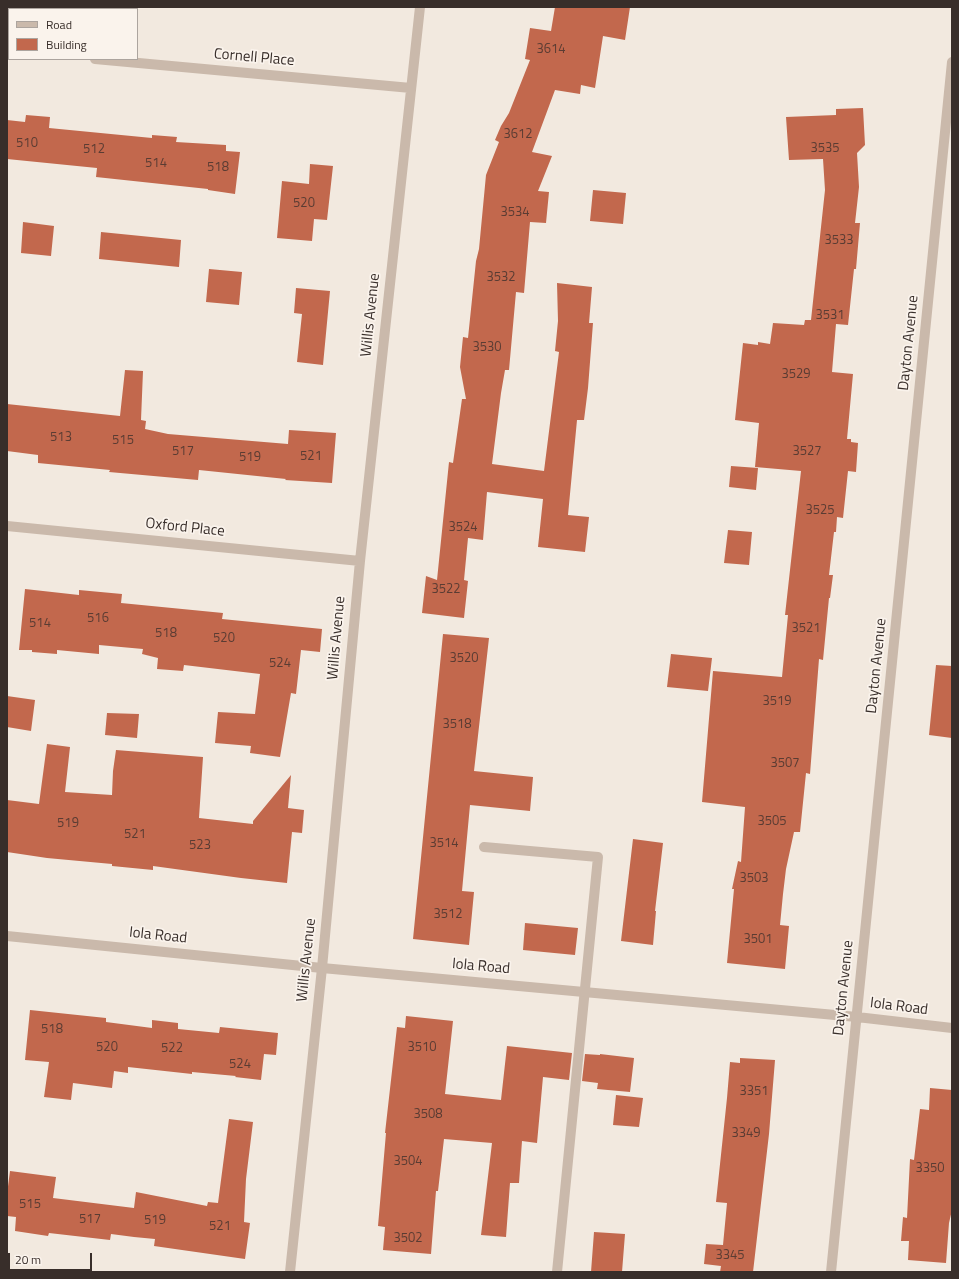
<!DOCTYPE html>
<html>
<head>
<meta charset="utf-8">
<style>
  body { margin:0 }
  #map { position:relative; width:959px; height:1279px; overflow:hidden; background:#f2e9df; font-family:"Titillium Web",sans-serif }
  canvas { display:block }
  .frame { position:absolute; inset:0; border:8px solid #382e2a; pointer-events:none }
  .legend { position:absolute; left:8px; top:8px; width:130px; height:52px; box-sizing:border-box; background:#faf3ec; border:1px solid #aca49e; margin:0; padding:5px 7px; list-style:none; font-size:12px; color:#382e2a }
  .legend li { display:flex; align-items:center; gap:8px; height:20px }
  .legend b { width:20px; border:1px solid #aca49e }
  .scale { position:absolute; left:8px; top:1253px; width:84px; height:18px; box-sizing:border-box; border:2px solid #382e2a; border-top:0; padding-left:5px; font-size:12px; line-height:14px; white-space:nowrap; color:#382e2a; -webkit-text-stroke:3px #faf3ec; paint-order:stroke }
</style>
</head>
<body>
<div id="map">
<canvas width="959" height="1279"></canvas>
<div class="frame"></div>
<ul class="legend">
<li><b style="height:5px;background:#cab9ab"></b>Road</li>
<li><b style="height:11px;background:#c2684d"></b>Building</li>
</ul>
<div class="scale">20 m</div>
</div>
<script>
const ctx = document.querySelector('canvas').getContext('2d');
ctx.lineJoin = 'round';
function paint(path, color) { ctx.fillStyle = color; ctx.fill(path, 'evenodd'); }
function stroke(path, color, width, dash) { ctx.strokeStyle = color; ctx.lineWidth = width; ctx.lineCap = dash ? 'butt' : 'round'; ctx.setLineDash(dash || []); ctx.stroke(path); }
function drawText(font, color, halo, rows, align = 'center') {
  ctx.font = font + ' "Titillium Web",sans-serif'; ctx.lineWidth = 3.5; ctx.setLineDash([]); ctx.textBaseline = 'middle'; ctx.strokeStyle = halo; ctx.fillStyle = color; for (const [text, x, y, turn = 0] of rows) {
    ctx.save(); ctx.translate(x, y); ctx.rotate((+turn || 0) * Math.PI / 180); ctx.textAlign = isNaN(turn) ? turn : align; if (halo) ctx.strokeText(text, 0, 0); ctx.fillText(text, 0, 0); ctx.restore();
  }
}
paint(new Path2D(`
  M 555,7 L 630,7 L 625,40 L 603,36 L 595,88 L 581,85 L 580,94 L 555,90 L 532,152 L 552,156 L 538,191 L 549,192 L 546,223 L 530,222 L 524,293 L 516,292 L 509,370 L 505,370 L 501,393 L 492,464 L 544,471 L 559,352 L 555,351 L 558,321 L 557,283 L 592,287 L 589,323 L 593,323 L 588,388 L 584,420 L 577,420 L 568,515 L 589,517 L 585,552 L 538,547 L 543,499 L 487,492 L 483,540 L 468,538 L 464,580 L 468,581 L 464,618 L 422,613 L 426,576 L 437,580 L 449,462 L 453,463 L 462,399 L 466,399 L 460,367 L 463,337 L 468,338 L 476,261 L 479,249 L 486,175 L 499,142 L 495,140 L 501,126 L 509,113 L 530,60 L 525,59 L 530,28 L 551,31 Z
  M 863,108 L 865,145 L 857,153 L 859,187 L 855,223 L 860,223 L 856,269 L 854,269 L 848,325 L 836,324 L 832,372 L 853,374 L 847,439 L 851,439 L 851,442 L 858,443 L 856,472 L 848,471 L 843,518 L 837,517 L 836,532 L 834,532 L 829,575 L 833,575 L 830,598 L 829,598 L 823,660 L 819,659 L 810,774 L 806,773 L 800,832 L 794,832 L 786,869 L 783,894 L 780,925 L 789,926 L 785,969 L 727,963 L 734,889 L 732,889 L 738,861 L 741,862 L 745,807 L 702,802 L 713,671 L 782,677 L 788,615 L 785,615 L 801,471 L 755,467 L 759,423 L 735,420 L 743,343 L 758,345 L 758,342 L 770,344 L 773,323 L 804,325 L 805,320 L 811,320 L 825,190 L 823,159 L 789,160 L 786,117 L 836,115 L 836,109 Z
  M 26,115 L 50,117 L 49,128 L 152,138 L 152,135 L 177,137 L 176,142 L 226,145 L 226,151 L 240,152 L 235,194 L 208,190 L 208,189 L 96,177 L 97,168 L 7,159 L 7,120 L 25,122 Z
  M 310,164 L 333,166 L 327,220 L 314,219 L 312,241 L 277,238 L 282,181 L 309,184 Z
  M 593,190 L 626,193 L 623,224 L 590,221 Z
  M 23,222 L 54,226 L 51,256 L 21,253 Z
  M 101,232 L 181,240 L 179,267 L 99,259 Z
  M 209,269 L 242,272 L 239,305 L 206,302 Z
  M 296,288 L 330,291 L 323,365 L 297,362 L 302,314 L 294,313 Z
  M 125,370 L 143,371 L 141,420 L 146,421 L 145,429 L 168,434 L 288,444 L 289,430 L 336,433 L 332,483 L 285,480 L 286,479 L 199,470 L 198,480 L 109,472 L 110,470 L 38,463 L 38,455 L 7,451 L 7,404 L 120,416 Z
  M 731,466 L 758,468 L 756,490 L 729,487 Z
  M 728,530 L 752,532 L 749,565 L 724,563 Z
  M 25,589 L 79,595 L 79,590 L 122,594 L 121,603 L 223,613 L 222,619 L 322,629 L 320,652 L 301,650 L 296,694 L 291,693 L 280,757 L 250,753 L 251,746 L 215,743 L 218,712 L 255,714 L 260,674 L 184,665 L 183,671 L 157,669 L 158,658 L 142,654 L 143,649 L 99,645 L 99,654 L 57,650 L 57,654 L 32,652 L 32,650 L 19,650 Z
  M 443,634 L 489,638 L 474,771 L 533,777 L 530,811 L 470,805 L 462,891 L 474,892 L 469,945 L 413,939 Z
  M 671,654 L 712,658 L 708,691 L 667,687 Z
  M 936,665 L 952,666 L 952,738 L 929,735 Z
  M 7,696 L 35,700 L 31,731 L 7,727 Z
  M 107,713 L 139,714 L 137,738 L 105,735 Z
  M 47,744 L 70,747 L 65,792 L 112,795 L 113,771 L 116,750 L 203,757 L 199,818 L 253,824 L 253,821 L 291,775 L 288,808 L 304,810 L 302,833 L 292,832 L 287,883 L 241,878 L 153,866 L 153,870 L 112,866 L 112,864 L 47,858 L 7,852 L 7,800 L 39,804 Z
  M 633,839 L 663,843 L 655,911 L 656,911 L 653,945 L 621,941 Z
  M 525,923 L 578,928 L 575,955 L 523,950 Z
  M 30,1010 L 106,1018 L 106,1022 L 152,1028 L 152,1020 L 178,1023 L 178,1029 L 219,1033 L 220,1027 L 278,1033 L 276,1055 L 264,1054 L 261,1080 L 235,1077 L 236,1076 L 192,1072 L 192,1074 L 128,1067 L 128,1073 L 114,1071 L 112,1088 L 73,1083 L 71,1100 L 44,1097 L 49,1062 L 25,1060 Z
  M 406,1016 L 453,1021 L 445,1094 L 501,1100 L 507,1046 L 572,1053 L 569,1080 L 543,1077 L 537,1143 L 522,1141 L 519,1183 L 510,1183 L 506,1237 L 481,1235 L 492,1143 L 444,1139 L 438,1191 L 436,1191 L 431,1254 L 383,1250 L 385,1227 L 378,1226 L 386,1133 L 385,1133 L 397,1027 L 405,1028 Z
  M 585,1054 L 600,1055 L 600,1054 L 634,1058 L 630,1092 L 597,1089 L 598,1083 L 582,1081 Z
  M 740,1058 L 775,1060 L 769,1134 L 753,1272 L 720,1272 L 721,1266 L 704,1264 L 706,1244 L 723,1245 L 727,1203 L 716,1202 L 727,1098 L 730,1062 L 740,1063 Z
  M 930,1088 L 952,1090 L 952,1210 L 949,1223 L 946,1263 L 908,1260 L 909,1241 L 901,1241 L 903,1217 L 907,1218 L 910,1159 L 914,1160 L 920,1109 L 929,1110 Z
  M 616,1095 L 643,1098 L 639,1127 L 613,1125 Z
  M 229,1119 L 253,1122 L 246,1179 L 244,1222 L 250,1223 L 245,1259 L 154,1246 L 155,1239 L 134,1237 L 111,1234 L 110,1240 L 49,1233 L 48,1236 L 15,1231 L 16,1217 L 7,1216 L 7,1194 L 10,1171 L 56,1177 L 53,1198 L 134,1208 L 136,1192 L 207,1206 L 208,1202 L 218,1203 Z
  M 594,1232 L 625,1234 L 622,1272 L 591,1272 Z`), '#c2684d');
stroke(new Path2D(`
  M 484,847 L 598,857 L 557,1272`), '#cab9ab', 10);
stroke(new Path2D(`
  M 7,51 L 9,51
  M 95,59 L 411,88
  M 7,526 L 360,561
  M 7,936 L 322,968 L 857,1017 L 952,1028
  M 290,1272 L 322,968 L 360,561 L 420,7
  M 831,1272 L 952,62`), '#cab9ab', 10);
drawText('13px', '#5a3c33', null, [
  ["3614",551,50],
  ["3612",518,135],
  ["510",27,144],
  ["3535",825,149],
  ["512",94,150],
  ["514",156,164],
  ["518",218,168],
  ["520",304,204],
  ["3534",515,213],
  ["3533",839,241],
  ["3532",501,278],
  ["3531",830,316],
  ["3530",487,348],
  ["3529",796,375],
  ["513",61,438],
  ["515",123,441],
  ["517",183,452],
  ["3527",807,452],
  ["521",311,457],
  ["519",250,458],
  ["3525",820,511],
  ["3524",463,528],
  ["3522",446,590],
  ["516",98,619],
  ["514",40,624],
  ["3521",806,629],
  ["518",166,634],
  ["520",224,639],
  ["3520",464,659],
  ["524",280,664],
  ["3519",777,702],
  ["3518",457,725],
  ["3507",785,764],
  ["3505",772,822],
  ["519",68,824],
  ["521",135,835],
  ["3514",444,844],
  ["523",200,846],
  ["3503",754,879],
  ["3512",448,915],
  ["3501",758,940],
  ["518",52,1030],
  ["520",107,1048],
  ["3510",422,1048],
  ["522",172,1049],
  ["524",240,1065],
  ["3351",754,1092],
  ["3508",428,1115],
  ["3349",746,1134],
  ["3504",408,1162],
  ["3350",930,1169],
  ["515",30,1205],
  ["517",90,1220],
  ["519",155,1221],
  ["521",220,1227],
  ["3502",408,1239],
  ["3345",730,1256]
]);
drawText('15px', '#382e2a', '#faf3ec', [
  ["Cornell Place",254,58,5],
  ["Willis Avenue",371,315,-84],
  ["Dayton Avenue",909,343,-84],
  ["Oxford Place",185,528,6],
  ["Willis Avenue",337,638,-85],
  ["Dayton Avenue",877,666,-84],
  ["Iola Road",158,936,6],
  ["Willis Avenue",307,960,-84],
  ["Iola Road",481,967,5],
  ["Dayton Avenue",844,988,-84],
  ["Iola Road",899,1007,7]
]);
</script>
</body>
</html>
